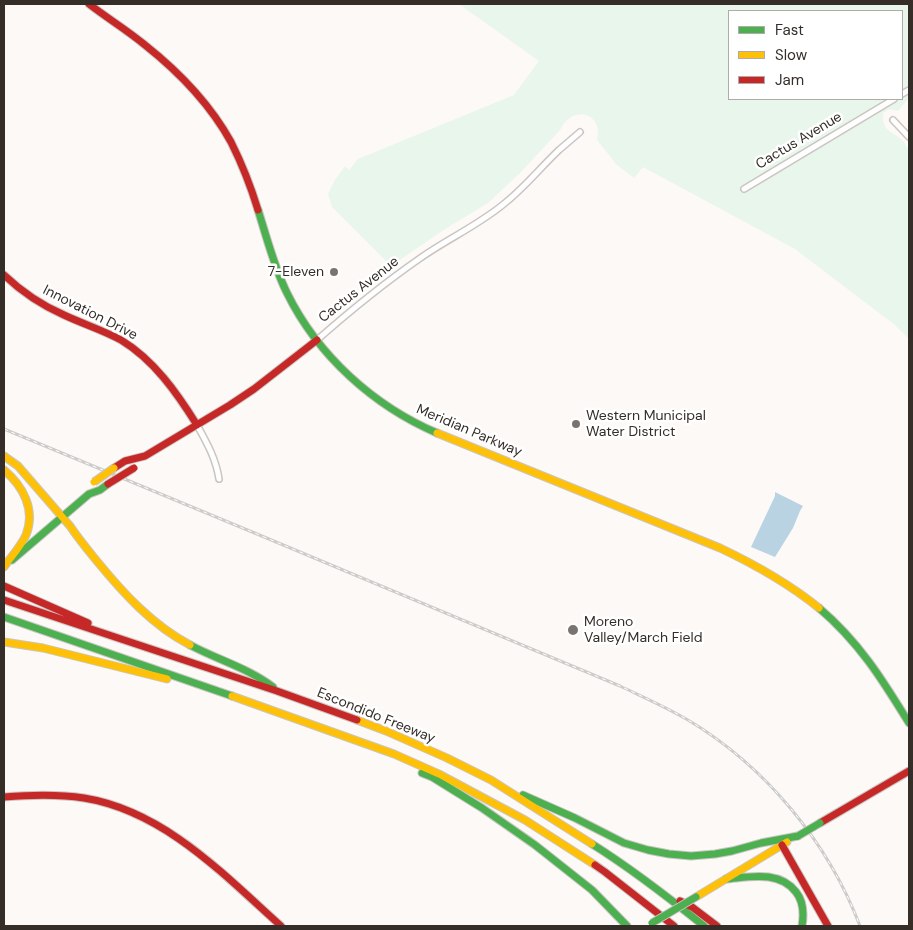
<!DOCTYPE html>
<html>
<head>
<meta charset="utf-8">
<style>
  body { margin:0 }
  #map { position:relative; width:913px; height:930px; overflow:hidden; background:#fcf9f7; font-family:"DM Sans",sans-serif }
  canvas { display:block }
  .frame { position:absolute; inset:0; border:5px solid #342d28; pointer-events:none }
  .legend { position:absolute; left:728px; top:10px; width:175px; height:90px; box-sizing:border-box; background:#fff; border:1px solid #aeaba9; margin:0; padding:6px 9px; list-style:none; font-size:15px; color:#342d28 }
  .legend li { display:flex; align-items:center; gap:10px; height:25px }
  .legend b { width:25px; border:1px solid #aeaba9 }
</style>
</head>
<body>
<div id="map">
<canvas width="913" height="930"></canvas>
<div class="frame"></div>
<ul class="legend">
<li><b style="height:6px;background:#4caf50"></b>Fast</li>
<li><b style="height:6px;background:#ffc107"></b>Slow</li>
<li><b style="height:6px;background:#c62828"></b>Jam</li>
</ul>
</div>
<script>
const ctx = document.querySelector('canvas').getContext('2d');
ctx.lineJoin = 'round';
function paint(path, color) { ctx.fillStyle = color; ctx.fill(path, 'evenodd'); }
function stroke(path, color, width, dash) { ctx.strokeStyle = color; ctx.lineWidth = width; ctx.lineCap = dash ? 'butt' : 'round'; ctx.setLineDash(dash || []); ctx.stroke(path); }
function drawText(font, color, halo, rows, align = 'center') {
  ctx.font = font + ' "DM Sans",sans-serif'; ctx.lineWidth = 5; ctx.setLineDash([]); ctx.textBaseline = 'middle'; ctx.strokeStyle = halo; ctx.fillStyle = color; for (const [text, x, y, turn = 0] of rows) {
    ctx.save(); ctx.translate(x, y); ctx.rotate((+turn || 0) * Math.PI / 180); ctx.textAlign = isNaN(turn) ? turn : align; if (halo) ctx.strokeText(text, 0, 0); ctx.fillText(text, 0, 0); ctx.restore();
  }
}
paint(new Path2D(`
  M 459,4 L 909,4 L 909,98 L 898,111 L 889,109 L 883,113 C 882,133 891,129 903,141 C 905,143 907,148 909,151 L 909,339 L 895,325 L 795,249 L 643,167 L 634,178 L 617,165 L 597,140 C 604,114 573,103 560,130 L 521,172 L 488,203 L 445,229 L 391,266 L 332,207 L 328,194 L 335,180 L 345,166 L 349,170 L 358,159 L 514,95 L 539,61 ZM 729,11 L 902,11 L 902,99 L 729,99 Z`), '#e8f6eb');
paint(new Path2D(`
  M 775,492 L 803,506 L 800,511 L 793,528 L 775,557 L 751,547 L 775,496 Z`), '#bad3e3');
const street = new Path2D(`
  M 902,94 L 909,90
  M 893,120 L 909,137
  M 744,189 L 894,99
  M 317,340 C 350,311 383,284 419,259 C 447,239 479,225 505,203 C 525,187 541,167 559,150 C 566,144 573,138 580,132
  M 197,425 C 207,443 216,459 219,479`);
const fast = new Path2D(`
  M 258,210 C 267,238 274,267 287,293 C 318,356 374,406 437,433
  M 12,560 L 89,494 L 100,490 L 108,484
  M 819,608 C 859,642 882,679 909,723
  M 4,617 L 232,696
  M 190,645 C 218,660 248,668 273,687
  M 422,773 L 432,777 L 482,808 L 535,845 L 592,890 L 627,926
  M 523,795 L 575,818 L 624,843 L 648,850 L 669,854 L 691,856 L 715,854 L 732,851 L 761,843 L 798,836
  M 592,844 C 632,869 668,897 704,926
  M 726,879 C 750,877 779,870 796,892 C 804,902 804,914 802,926`);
const slow = new Path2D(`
  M 437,433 L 720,548 C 756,565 788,583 819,608
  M 4,456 L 18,466 L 70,526 C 78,538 87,549 96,560 C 123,593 152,625 190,645
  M 4,470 C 23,486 36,510 26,535 C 21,546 11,557 4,567
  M 4,642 L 43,648 L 167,679
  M 232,696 L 394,754 L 439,774 L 525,820 L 595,865
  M 357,720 L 386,731 L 447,758 L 491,780 L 592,844
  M 696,897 L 787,842`);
const jam = new Path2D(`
  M 89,4 C 107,18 127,30 145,45 C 179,72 210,104 231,142 C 242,164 251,187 258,210
  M 4,275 C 22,292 41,305 64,315 C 83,324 103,330 121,340 C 154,360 177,393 197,425
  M 114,468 L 125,461 L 145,456 L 230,405 L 254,389 L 317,340
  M 4,586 L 88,623
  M 4,600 L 277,691 L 357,720
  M 4,797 C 30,795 57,794 84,798 C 164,811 223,874 281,926
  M 820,823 L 909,771
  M 782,845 L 828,926
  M 595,865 L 605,872 L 674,926
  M 680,901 L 692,907 L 717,926`);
stroke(street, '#cac5c2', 8);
stroke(fast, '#cac5c2', 9);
stroke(slow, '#cac5c2', 9);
stroke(jam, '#cac5c2', 9);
stroke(street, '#fffefe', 5);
stroke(fast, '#4caf50', 7);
stroke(slow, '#ffc107', 7);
stroke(jam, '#c62828', 7);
const rail = new Path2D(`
  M 4,429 L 257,534 L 620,686 C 643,697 666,707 688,720 C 765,766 828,842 860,926`);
stroke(rail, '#cdcccb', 3);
stroke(rail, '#fff', 1, [4]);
const fastBridge = new Path2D(`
  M 798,836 L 820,823
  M 652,923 L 696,897`);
const slowBridge = new Path2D(`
  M 94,482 L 114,468`);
const jamBridge = new Path2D(`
  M 108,484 L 134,468`);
stroke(fastBridge, '#cac5c2', 9, []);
stroke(slowBridge, '#cac5c2', 9, []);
stroke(jamBridge, '#cac5c2', 9, []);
stroke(fastBridge, '#4caf50', 7);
stroke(slowBridge, '#ffc107', 7);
stroke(jamBridge, '#c62828', 7);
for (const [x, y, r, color] of [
  [334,272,5,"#7a7470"],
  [576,424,5,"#7a7470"],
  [573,630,6,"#7a7470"]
]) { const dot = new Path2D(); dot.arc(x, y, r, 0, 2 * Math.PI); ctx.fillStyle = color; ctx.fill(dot); stroke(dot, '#fff', 2); }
drawText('14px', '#342d28', '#fff', [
  ["Cactus Avenue",799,141,-31],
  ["Cactus Avenue",359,290,-38],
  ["Innovation Drive",90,313,27],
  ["Meridian Parkway",469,431,23],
  ["Escondido Freeway",376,716,22]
]);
drawText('14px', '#342d28', '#fff', [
  ["7-Eleven",324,272,"right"],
  ["Western Municipal",586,416],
  ["Water District",586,432],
  ["Moreno",584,622],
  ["Valley/March Field",584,638]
], 'left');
</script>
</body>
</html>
